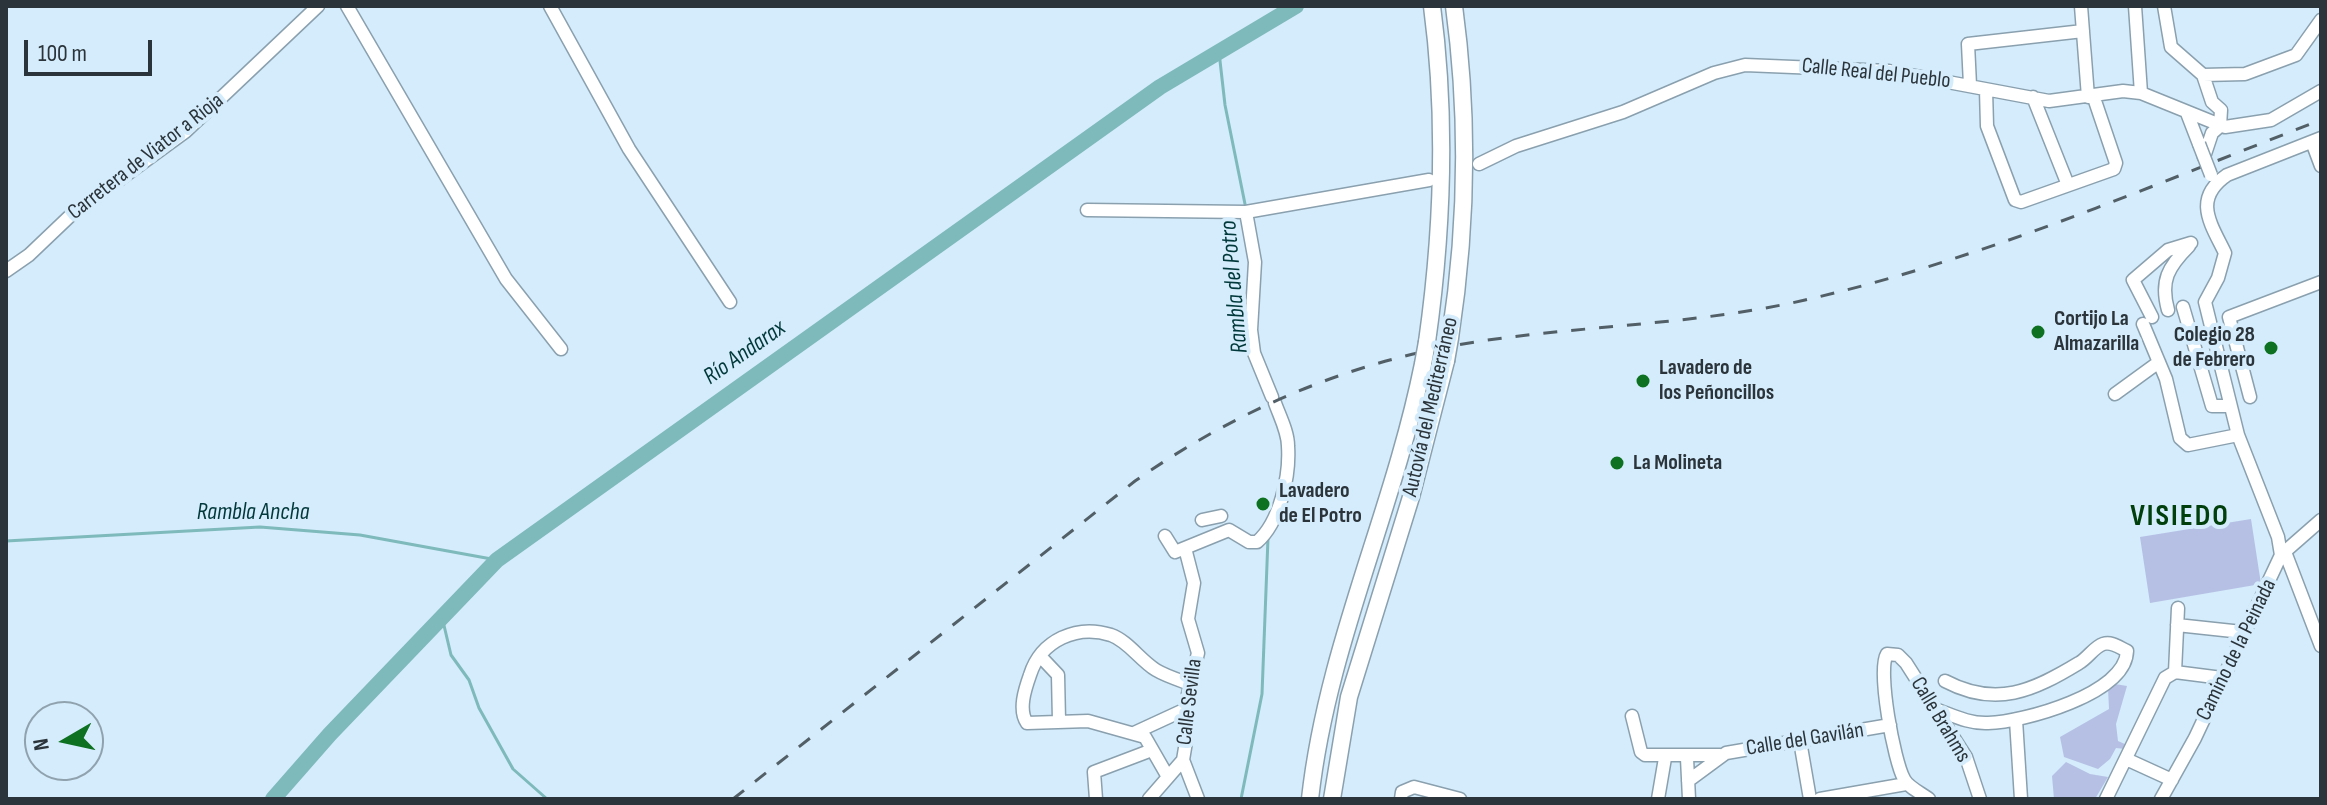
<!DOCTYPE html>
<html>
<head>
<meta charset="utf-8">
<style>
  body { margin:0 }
  #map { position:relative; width:2327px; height:805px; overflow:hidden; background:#d4ecfb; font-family:"Sofia Sans Condensed",sans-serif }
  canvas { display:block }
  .frame { position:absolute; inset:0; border:8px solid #2b343a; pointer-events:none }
  .north { position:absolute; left:24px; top:701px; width:80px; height:80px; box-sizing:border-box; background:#d4ecfb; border:2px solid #90a2ae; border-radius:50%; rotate:261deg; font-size:22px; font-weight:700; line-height:32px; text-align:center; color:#2b343a }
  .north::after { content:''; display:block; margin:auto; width:28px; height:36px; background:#0d7121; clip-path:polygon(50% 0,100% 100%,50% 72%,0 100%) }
  .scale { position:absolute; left:24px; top:40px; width:128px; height:36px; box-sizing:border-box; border:4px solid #2b343a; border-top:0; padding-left:10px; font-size:24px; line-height:28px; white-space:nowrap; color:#2b343a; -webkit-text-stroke:6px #d4ecfb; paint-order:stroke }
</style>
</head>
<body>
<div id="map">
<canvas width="2327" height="805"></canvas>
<div class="frame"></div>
<div class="north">N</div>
<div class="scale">100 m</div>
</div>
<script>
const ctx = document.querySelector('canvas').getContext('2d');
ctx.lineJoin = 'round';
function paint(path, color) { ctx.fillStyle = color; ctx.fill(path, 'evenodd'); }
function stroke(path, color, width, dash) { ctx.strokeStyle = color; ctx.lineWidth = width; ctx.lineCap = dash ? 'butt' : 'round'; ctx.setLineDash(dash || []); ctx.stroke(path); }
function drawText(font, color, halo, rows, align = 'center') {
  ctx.font = font + ' "Sofia Sans Condensed",sans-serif'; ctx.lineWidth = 8; ctx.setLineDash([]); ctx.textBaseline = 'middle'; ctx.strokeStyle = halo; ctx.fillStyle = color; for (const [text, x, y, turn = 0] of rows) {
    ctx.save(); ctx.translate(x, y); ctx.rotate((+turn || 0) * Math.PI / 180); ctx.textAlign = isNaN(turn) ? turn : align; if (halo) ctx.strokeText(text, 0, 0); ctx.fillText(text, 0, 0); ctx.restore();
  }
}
paint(new Path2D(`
  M 2251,519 L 2261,584 L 2150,603 L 2140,537 Z
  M 2115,684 L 2127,686 L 2116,724 L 2118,741 L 2127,745 L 2125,749 L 2116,748 L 2110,759 L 2098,769 L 2064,757 L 2060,737 L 2109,709 L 2108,688 Z
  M 2066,762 L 2090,774 L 2108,777 L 2095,799 L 2054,799 L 2052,776 Z`), '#b6c0e5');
stroke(new Path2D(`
  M 1219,52 L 1225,105 L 1246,209
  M 6,541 L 260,527 L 360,535 L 497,560
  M 442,617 L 451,655 L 469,680 L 479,708 L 513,769 L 547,799
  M 1241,799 L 1262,694 L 1268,538`), '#7eb9bc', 3);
stroke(new Path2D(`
  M 273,799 L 330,734 L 497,560 L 1160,87 L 1296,6`), '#7eb9bc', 16);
const minor = new Path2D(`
  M 347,6 L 506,279 L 561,349
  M 550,6 L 629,149 L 730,302
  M 2081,6 L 2088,97
  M 2135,6 L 2141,93
  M 2164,6 L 2171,47 L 2203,75 L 2212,102 L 2221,110 L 2220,126
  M 2203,75 L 2245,74 L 2296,55 L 2321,20
  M 1970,85 L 1968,44 L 2083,31
  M 1986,90 L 1987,126 L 2015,200 L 2021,202 L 2114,169 L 2116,163 L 2093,95
  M 2033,97 L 2068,185
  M 2187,113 L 2199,144
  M 2312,142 L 2321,166
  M 2204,157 L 2212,133 L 2220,126
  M 1479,164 L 1516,146 L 1623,112 L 1714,73 L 1745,65 L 1889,71 L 2049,101 L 2123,91 L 2141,93 L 2225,127 L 2271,120 L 2321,91
  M 1087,210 L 1246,212 L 1429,180
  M 1246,212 L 1255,262 L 1251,330 L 1254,353 L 1272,397
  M 6,271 L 29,255 L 71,215 L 185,132 L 318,6
  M 2183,307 L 2212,406 L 2230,406
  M 2168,310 C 2160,281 2168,267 2189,246
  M 2152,317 L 2133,280 L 2168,250 L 2191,243
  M 2143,324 L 2166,379 L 2180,438 L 2188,445 L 2238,435
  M 2115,394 L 2159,362
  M 2250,397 L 2229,317 L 2321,282
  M 1202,520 L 1221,516
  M 1165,536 L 1175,552 L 1229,530 L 1249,542 L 1257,542 C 1280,522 1290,476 1288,446 C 1288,432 1280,417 1275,403
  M 2285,552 L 2321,646
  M 2281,555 L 2321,520
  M 2177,625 L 2242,632
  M 1041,657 L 1058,675 L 1059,721
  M 2175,672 L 2178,608
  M 2175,672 L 2222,678
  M 1935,709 C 1952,715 1969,724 1988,723 C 2023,722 2126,694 2127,651 C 2120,648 2112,641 2103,644 C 2094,647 2088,658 2079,663 C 2033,691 1996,708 1945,681
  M 1632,716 L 1641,752 L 1645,755 L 1720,755
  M 2016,720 L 2021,799
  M 1134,733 L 1186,709
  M 1800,741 L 1810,799
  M 1687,758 L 1689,799
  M 2126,759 L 2172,780
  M 1183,760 L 1198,799
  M 1168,777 L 1145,737 L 1088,721 L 1027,723 C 1018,710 1025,689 1030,675 C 1041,640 1077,624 1111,635 C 1128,641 1140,660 1156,670 C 1166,676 1179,680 1190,684
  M 1688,781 L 1726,753 L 1890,725
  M 1096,799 L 1094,772 L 1152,750
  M 1149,799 L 1183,760 L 1186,742 L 1188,694 L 1198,653 L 1188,619 L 1194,583 L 1185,548
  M 1401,799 L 1402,792 L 1414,787 L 1460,799
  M 1658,799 L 1665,758
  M 1820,799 L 1906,784
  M 1929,799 C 1921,793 1908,787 1904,779 C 1894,761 1877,670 1887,654 L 1898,655 L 1906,663 L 1966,757 L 1980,799
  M 2106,799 L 2165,678 L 2175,672
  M 2161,799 L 2195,738 L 2281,555 L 2278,537 L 2238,435 L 2205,302 L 2218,278 L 2225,253 C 2211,224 2192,199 2227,175 L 2321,138`);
const highway = new Path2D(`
  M 1450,338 C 1467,228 1469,116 1454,6
  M 1427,342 C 1443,229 1447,119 1432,6
  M 1310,799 C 1327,646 1393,513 1423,364
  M 1332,799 L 1349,697 L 1411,497 L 1446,361`);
stroke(minor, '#8aa0af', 15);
stroke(highway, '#8aa0af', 19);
stroke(minor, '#fff', 12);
stroke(highway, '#fff', 16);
stroke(new Path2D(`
  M 733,799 L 1135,481 C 1237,410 1350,361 1475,342 C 1585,325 1696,325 1805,300 C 1982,260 2152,185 2321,120`), '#535f67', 3, [14, 14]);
const minorBridge = new Path2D(`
  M 2199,144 L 2211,175`);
const highwayBridge = new Path2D(`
  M 1446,361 L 1450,338
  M 1423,364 L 1427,342`);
stroke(minorBridge, '#8aa0af', 15, []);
stroke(highwayBridge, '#8aa0af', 19, []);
stroke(minorBridge, '#fff', 12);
stroke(highwayBridge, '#fff', 16);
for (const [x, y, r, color] of [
  [2038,332,8,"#0d7121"],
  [2271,348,8,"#0d7121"],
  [1643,381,8,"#0d7121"],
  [1617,463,8,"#0d7121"],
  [1263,504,8,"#0d7121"]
]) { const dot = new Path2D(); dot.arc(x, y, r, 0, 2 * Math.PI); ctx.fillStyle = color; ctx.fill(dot); stroke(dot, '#d4ecfb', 3); }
drawText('22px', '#2b343a', '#d4ecfb', [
  ["Calle Real del Pueblo",1876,74,6],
  ["Carretera de Viator a Rioja",146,157,-38],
  ["Autovía del Mediterráneo",1431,407,-77],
  ["Camino de la Peinada",2237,650,-64],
  ["Calle Sevilla",1190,702,-83],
  ["Calle Brahms",1940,720,59],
  ["Calle del Gavilán",1805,740,-9]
]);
drawText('bold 22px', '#2b343a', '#d4ecfb', [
  ["Cortijo La",2054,319],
  ["Almazarilla",2054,344],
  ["Colegio 28",2255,335,"right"],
  ["de Febrero",2255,360,"right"],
  ["Lavadero de",1659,368],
  ["los Peñoncillos",1659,393],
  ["La Molineta",1633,463],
  ["Lavadero",1279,491],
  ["de El Potro",1279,516]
], 'left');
drawText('italic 24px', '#00383b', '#d4ecfb', [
  ["Rambla del Potro",1235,287,-95],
  ["Río Andarax",745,353,-35],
  ["Rambla Ancha",253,513]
]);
ctx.letterSpacing = '2px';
drawText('bold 30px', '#01400c', '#d4ecfb', [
  ["VISIEDO",2180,517]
]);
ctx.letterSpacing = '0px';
</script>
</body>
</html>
